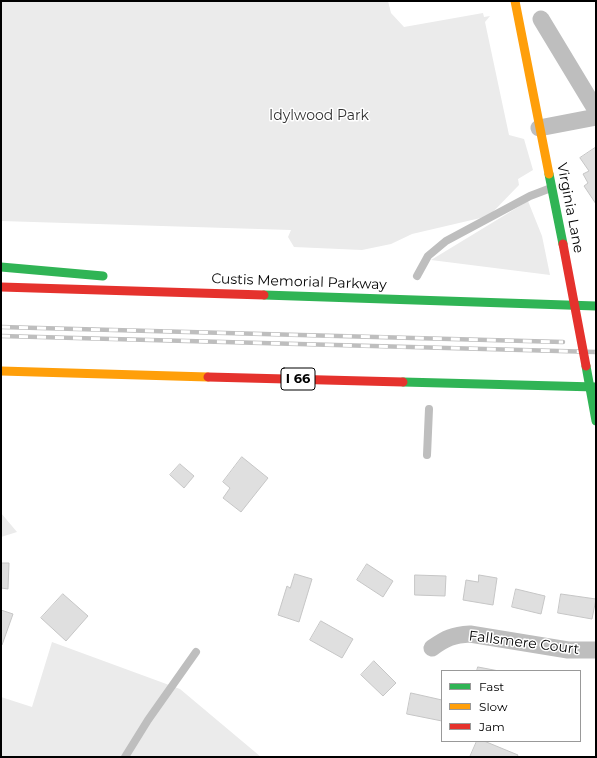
<!DOCTYPE html>
<html>
<head>
<meta charset="utf-8">
<style>
  body { margin:0 }
  #map { position:relative; width:597px; height:758px; overflow:hidden; background:#fff; font-family:Montserrat,sans-serif }
  canvas { display:block }
  .frame { position:absolute; inset:0; border:2px solid #000; pointer-events:none }
  .legend { position:absolute; left:441px; top:670px; width:140px; height:72px; box-sizing:border-box; background:#fff; border:1px solid #999; margin:0; padding:5px 7px; list-style:none; font-size:12px; color:#000 }
  .legend li { display:flex; align-items:center; gap:8px; height:20px }
  .legend b { width:20px; border:1px solid #999 }
</style>
</head>
<body>
<div id="map">
<canvas width="597" height="758"></canvas>
<div class="frame"></div>
<ul class="legend">
<li><b style="height:5px;background:#30b455"></b>Fast</li>
<li><b style="height:5px;background:#ff9f0a"></b>Slow</li>
<li><b style="height:5px;background:#e5322d"></b>Jam</li>
</ul>
</div>
<script>
const ctx = document.querySelector('canvas').getContext('2d');
ctx.lineJoin = 'round';
function paint(path, color) { ctx.fillStyle = color; ctx.fill(path, 'evenodd'); }
function stroke(path, color, width, dash) { ctx.strokeStyle = color; ctx.lineWidth = width; ctx.lineCap = dash ? 'butt' : 'round'; ctx.setLineDash(dash || []); ctx.stroke(path); }
function drawText(font, color, halo, rows, align = 'center') {
  ctx.font = font + ' Montserrat,sans-serif'; ctx.lineWidth = 3; ctx.setLineDash([]); ctx.textBaseline = 'middle'; ctx.strokeStyle = halo; ctx.fillStyle = color; for (const [text, x, y, turn = 0] of rows) {
    ctx.save(); ctx.translate(x, y); ctx.rotate((+turn || 0) * Math.PI / 180); ctx.textAlign = isNaN(turn) ? turn : align; if (halo) ctx.strokeText(text, 0, 0); ctx.fillText(text, 0, 0); ctx.restore();
  }
}
paint(new Path2D(`
  M 1,1 L 388,1 L 391,13 L 404,27 L 483,13 L 484,17 L 490,16 L 485,22 L 509,135 L 524,139 L 533,170 L 518,179 L 519,185 L 489,216 L 412,234 L 391,244 L 362,250 L 294,247 L 288,237 L 291,230 L 1,221 Z
  M 528,201 L 542,236 L 550,275 L 431,260 Z
  M 1,513 L 17,532 L 1,537 Z
  M 52,642 L 180,689 L 261,757 L 1,757 L 1,697 L 32,707 Z`), '#ebebeb');
const building = new Path2D(`
  M 595,148 L 596,150 L 596,204 L 584,186 L 588,183 L 583,174 L 589,171 L 580,158 Z
  M 242,457 L 268,478 L 241,512 L 223,498 L 230,488 L 223,482 Z
  M 180,464 L 194,476 L 184,488 L 170,475 Z
  M 1,563 L 9,563 L 8,589 L 1,588 Z
  M 367,564 L 393,581 L 383,597 L 357,580 Z
  M 295,574 L 312,579 L 299,622 L 278,615 L 287,586 L 290,588 Z
  M 415,575 L 446,576 L 445,596 L 415,595 Z
  M 479,575 L 497,578 L 493,605 L 463,600 L 466,580 L 478,582 Z
  M 516,589 L 545,596 L 541,614 L 512,607 Z
  M 63,594 L 88,616 L 66,641 L 41,618 Z
  M 561,594 L 596,599 L 592,619 L 558,613 Z
  M 1,610 L 13,614 L 2,645 L 1,645 Z
  M 321,621 L 353,639 L 342,658 L 310,640 Z
  M 374,661 L 396,683 L 383,696 L 361,675 Z
  M 478,667 L 499,671 L 477,671 Z
  M 411,693 L 442,700 L 442,721 L 407,714 Z
  M 477,741 L 484,741 L 518,755 L 517,757 L 470,757 Z`);
paint(building, '#dfdfdf');
stroke(building, '#c6c6c6', 1);
stroke(new Path2D(`
  M 417,276 L 428,256 L 446,241 L 530,196 L 551,188
  M 427,455 L 429,409
  M 125,757 L 148,720 L 196,652`), '#bebebe', 8);
stroke(new Path2D(`
  M 541,19 L 596,110
  M 539,128 L 596,117
  M 432,648 C 446,638 453,635 470,634 L 568,650 L 596,650`), '#bebebe', 17);
stroke(new Path2D(`
  M 549,174 L 563,244
  M 1,267 L 103,276
  M 264,295 L 596,306
  M 403,382 L 596,387`), '#30b455', 9);
stroke(new Path2D(`
  M 515,1 L 549,174
  M 1,371 L 208,377`), '#ff9f0a', 9);
stroke(new Path2D(`
  M 1,287 L 264,295
  M 208,377 L 403,382`), '#e5322d', 9);
const rail = new Path2D(`
  M 1,327 L 563,342
  M 1,336 L 596,352`);
stroke(rail, '#bebebe', 4.5);
stroke(rail, '#fff', 3, [9]);
stroke(new Path2D(`
  M 586,366 L 596,421`), '#30b455', 9);
stroke(new Path2D(`
  M 563,244 L 586,366`), '#e5322d', 9);
for (const [x, y, w] of [
  [298,379,34]
]) { const box = new Path2D(); box.roundRect(x - w / 2, y - 11, w, 22, 3); ctx.fillStyle = '#fff'; ctx.fill(box); stroke(box, '#000', 1); }
drawText('bold 13px', '#000', null, [
  ["I 66",298,379]
]);
drawText('14px', '#323232', '#fff', [
  ["Idylwood Park",319,116]
]);
drawText('14px', '#000', '#fff', [
  ["Virginia Lane",570,208,79],
  ["Custis Memorial Parkway",299,282,2],
  ["Fallsmere Court",524,643,7]
]);
</script>
</body>
</html>
